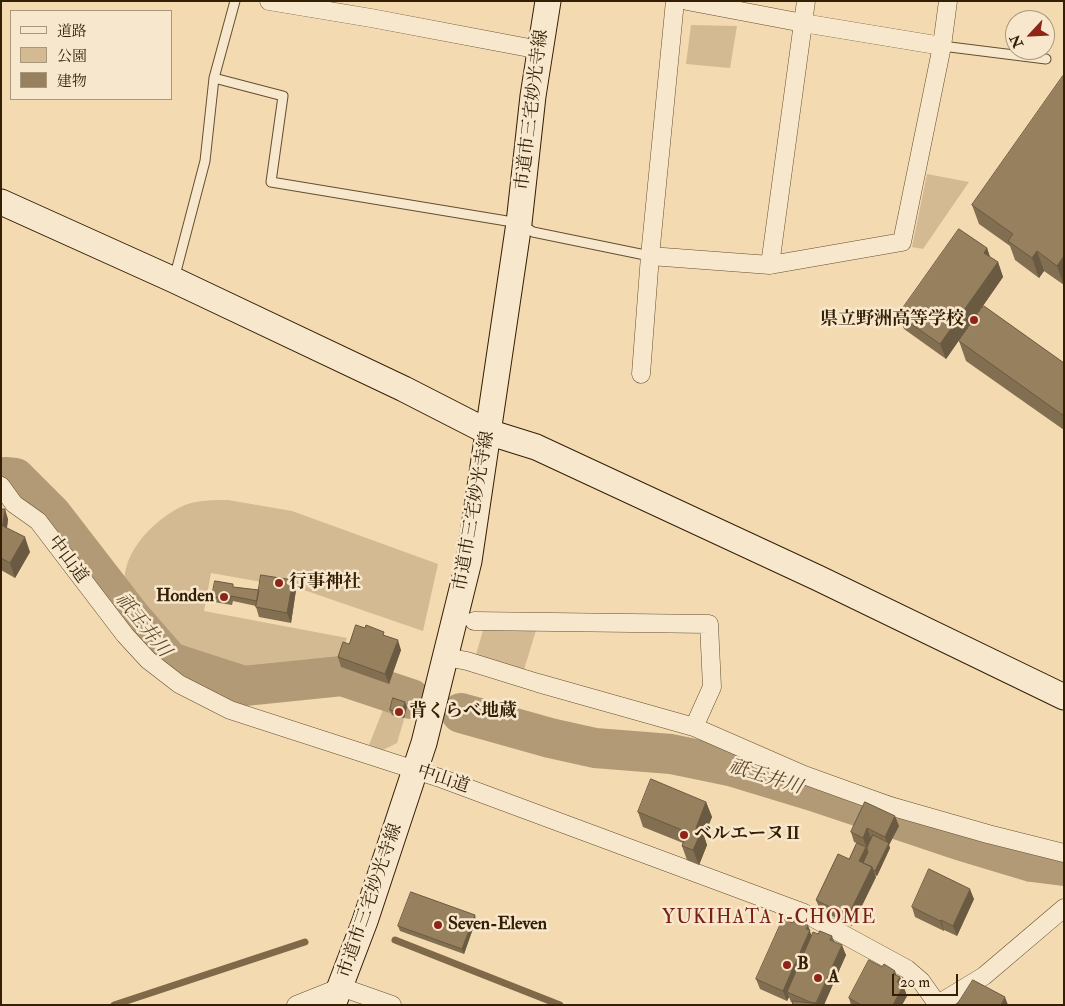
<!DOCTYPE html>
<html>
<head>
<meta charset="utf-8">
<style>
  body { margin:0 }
  #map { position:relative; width:1065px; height:1006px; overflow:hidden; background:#f3dab0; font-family:"IM FELL Double Pica","Noto Serif JP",serif }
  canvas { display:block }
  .frame { position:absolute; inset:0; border:2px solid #341f05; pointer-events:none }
  .legend { position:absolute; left:10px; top:10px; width:162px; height:90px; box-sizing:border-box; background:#f7e7cc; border:1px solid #a9977c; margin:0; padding:6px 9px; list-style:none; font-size:15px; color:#341f05 }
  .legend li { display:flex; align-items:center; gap:10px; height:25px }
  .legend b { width:25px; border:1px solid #a9977c }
  .north { position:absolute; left:1005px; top:10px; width:50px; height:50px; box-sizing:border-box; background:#f7e7cc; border:1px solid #a9977c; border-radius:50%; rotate:245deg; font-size:14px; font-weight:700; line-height:20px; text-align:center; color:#341f05 }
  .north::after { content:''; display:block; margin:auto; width:18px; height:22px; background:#8f2418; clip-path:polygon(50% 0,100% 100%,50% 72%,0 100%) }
  .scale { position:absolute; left:892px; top:974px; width:66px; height:22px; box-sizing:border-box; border:2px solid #341f05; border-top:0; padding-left:6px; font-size:15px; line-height:18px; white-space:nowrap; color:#341f05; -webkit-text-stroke:4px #f7e7cc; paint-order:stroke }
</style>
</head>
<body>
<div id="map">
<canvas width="1065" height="1006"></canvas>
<div class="frame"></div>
<ul class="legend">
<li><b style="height:6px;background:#f7e7cc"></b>道路</li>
<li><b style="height:14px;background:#d3ba93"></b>公園</li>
<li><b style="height:14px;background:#97805e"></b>建物</li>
</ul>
<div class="north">N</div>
<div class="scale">20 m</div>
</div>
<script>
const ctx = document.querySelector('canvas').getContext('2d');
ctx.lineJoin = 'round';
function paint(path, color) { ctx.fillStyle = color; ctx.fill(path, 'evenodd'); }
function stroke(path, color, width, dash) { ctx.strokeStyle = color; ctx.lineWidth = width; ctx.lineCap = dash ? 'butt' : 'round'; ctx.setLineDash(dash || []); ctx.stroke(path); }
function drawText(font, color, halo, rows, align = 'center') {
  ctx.font = font + ' "IM FELL Double Pica","Noto Serif JP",serif'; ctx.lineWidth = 5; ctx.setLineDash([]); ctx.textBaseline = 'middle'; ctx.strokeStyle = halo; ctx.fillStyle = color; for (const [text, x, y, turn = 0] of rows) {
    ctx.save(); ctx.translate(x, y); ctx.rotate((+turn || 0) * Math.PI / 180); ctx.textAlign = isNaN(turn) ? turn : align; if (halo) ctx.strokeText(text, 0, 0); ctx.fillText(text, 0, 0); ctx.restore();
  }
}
paint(new Path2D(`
  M 691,25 L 737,26 L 730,68 L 686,64 Z
  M 927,174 L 969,182 L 923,249 L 912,247 Z
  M 228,500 L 292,511 L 438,564 L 423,631 L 301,589 L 211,573 L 204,611 L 347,638 L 335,671 L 291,680 L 241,682 L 199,668 L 171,653 L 123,601 C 124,590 123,576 127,565 C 134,541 161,515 185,505 C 199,500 213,500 228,500 Z
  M 484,627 L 537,627 L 523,673 L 475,658 Z
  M 389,701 L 408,706 L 397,743 L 383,750 L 369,745 L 386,702 Z`), '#d3ba93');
stroke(new Path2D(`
  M 395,940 L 560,1005
  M 114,1005 L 305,942`), '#806949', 7);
stroke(new Path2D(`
  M 5,477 L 15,478 L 52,515 L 130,616 L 170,662 L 244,686 L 342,676 L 411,699
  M 461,713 L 550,738 L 595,748 L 671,754 L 734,767 L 813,791 L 959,840 L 1032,862 L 1064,866`), '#b29a76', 40);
const lane = new Path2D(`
  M 942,46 L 1046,59
  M 214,78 L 283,96 L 271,182 L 519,223 L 533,232 L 650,256
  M 174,279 L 205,161 L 214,78 L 235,1`);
const street = new Path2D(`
  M 269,1 L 371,18 L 540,50
  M 687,1 L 803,23 L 942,46
  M 650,256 L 770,265 L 902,242 L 942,46 L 948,1
  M 770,265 L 806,1
  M 641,374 L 650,256 L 675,1
  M 1,486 L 14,504 L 38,521 L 125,635 L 148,660 L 179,684 L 230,710 L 443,779 L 804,913 L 907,969 L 921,981 L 938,1005
  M 474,621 L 709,624 L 712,687 L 694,727
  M 446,657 L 467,661 L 538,683 L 694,727 L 804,775 L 890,806 L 988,834 L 1064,853
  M 938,1004 L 984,976 L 1064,908
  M 296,1005 L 341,987 L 392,1005`);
const secondary = new Path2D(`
  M 1,202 L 174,280 L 404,389 L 488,432 L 536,447 L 818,578 L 1064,697
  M 333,1005 L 365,921 L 424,743 L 469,561 L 519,223 L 533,96 L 548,1`);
stroke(lane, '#644e30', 11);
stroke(street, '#644e30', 19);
stroke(secondary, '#341f05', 27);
stroke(lane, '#f7e7cc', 9);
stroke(street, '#f7e7cc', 18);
stroke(secondary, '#f7e7cc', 25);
paint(new Path2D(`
  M 1064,77 L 1064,285 L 1044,271 L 1039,278 L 1015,260 L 1010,246 L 979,224 L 972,205 Z
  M 987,248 L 990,257 L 998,262 L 1003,277 L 946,359 L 904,329 L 898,315 Z
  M 959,341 L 1064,363 L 1064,430 L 966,361 Z
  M 1,509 L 8,519 L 7,528 L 30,552 L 15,578 L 1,570 Z
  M 293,580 L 296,590 L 291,623 L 259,617 L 256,607 L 256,606 L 233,601 L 232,605 L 214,602 L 212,596 L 234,587 L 259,590 Z
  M 385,636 L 401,650 L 389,684 L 341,667 L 338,657 L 349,644 Z
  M 407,707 L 404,718 L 392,715 L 390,710 Z
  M 706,802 L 712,817 L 704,836 L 707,845 L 699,865 L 687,860 L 682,846 L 683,843 L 643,827 L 638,812 Z
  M 865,802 L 899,826 L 889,845 L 890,848 L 877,876 L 875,875 L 876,877 L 852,926 L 820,910 L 816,900 L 849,859 L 857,843 L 854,842 L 851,832 Z
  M 974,899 L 957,936 L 944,930 L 944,931 L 915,917 L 912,907 Z
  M 476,920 L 464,954 L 400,931 L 398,926 Z
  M 818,934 L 832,936 L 834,941 L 846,955 L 824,1004 L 793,1003 L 791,1002 L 789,997 L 787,1001 L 760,989 L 756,979 L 812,936 Z
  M 896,975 L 900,977 L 907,996 L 902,1005 L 851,1005 L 849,998 Z`), '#826e51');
paint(new Path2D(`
  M 987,248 L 992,263 L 984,253 Z
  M 1037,251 L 1044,271 L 1039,278 L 1032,258 Z
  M 1064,256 L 1064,285 L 1057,266 Z
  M 998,262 L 1003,277 L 946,359 L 940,344 Z
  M 5,509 L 8,519 L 6,534 L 3,524 Z
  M 25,537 L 30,552 L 15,578 L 10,563 Z
  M 293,580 L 296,590 L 291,623 L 287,613 Z
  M 398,640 L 401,650 L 389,684 L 385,674 Z
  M 405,702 L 407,707 L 404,718 L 402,713 Z
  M 706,802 L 712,817 L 704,836 L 707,845 L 699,865 L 693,850 L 696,828 Z
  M 895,816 L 899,826 L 889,845 L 890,848 L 877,876 L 875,871 L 888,845 L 885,837 Z
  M 867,828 L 871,838 L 867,848 L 863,838 Z
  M 866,847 L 870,857 L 862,864 L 859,861 Z
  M 872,867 L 876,877 L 852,926 L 848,916 Z
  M 970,889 L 974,899 L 957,936 L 953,926 Z
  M 475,915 L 476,920 L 464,954 L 462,949 Z
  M 941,920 L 944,930 L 944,931 L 940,921 Z
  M 808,925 L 813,940 L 787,992 L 789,997 L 787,1001 L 783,991 Z
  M 842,945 L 846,955 L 824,1005 L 816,1005 Z
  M 895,971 L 898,980 L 900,977 L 907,996 L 902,1005 L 893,1005 L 893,974 Z
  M 1005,997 L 1008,1005 L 1001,1005 Z`), '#6a5a42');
const building = new Path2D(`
  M 1063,76 L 1064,77 L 1064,256 L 1057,266 L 1037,251 L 1032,258 L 1008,241 L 1013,234 L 972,205 Z
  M 959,229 L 987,248 L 984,253 L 998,262 L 940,344 L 898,315 Z
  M 984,306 L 1064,363 L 1064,416 L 959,341 Z
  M 1,509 L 5,509 L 3,524 L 1,524 Z
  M 1,525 L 25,537 L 10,563 L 1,558 Z
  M 261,575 L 293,580 L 287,613 L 256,607 Z
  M 215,581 L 233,584 L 233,587 L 259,590 L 257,601 L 231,596 L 230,600 L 212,596 Z
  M 356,625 L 365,628 L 366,625 L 384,632 L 383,635 L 398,640 L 385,674 L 338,657 L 343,642 L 349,644 Z
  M 393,698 L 405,702 L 402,713 L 390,710 Z
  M 651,779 L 706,802 L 696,828 L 702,830 L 693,850 L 682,846 L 687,832 L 638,812 Z
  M 865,802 L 895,816 L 885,837 L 867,828 L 863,838 L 851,832 Z
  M 873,835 L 889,843 L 875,871 L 873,870 L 872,867 L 863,863 L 868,852 L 867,848 Z
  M 857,843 L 866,847 L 859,861 L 872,867 L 848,916 L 816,900 L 838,854 L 849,859 Z
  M 929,869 L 970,889 L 953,926 L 941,920 L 940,921 L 912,907 Z
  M 411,892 L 475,915 L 462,949 L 398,926 Z
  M 783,919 L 793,923 L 795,919 L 808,925 L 806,929 L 810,930 L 783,991 L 756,979 Z
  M 820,931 L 832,936 L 830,940 L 842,945 L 816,1003 L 810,1002 L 787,992 L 813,932 L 818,934 Z
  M 869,960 L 882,967 L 884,964 L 895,971 L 893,974 L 900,977 L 897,982 L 903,986 L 893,1005 L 861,1005 L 849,998 Z
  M 973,980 L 1005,997 L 1001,1005 L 957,1005 Z
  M 793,1001 L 831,1005 L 793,1005 Z`);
paint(building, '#97805e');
stroke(building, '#6a5a42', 1);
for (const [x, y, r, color] of [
  [974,320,5,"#8f2418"],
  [279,583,5,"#8f2418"],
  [224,597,5,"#8f2418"],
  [399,712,5,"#8f2418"],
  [684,835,5,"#8f2418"],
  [438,925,5,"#8f2418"],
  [787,965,5,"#8f2418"],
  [818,978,5,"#8f2418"]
]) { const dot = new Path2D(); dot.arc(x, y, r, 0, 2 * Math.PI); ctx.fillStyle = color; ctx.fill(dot); stroke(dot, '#f7e7cc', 2); }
drawText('18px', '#341f05', '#f7e7cc', [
  ["市道市三宅妙光寺線",533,110,-83],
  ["市道市三宅妙光寺線",475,511,-80],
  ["中山道",67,560,53],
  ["中山道",443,780,18],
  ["市道市三宅妙光寺線",371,901,-71]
]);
drawText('bold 18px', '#341f05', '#f7e7cc', [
  ["県立野洲高等学校",964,320,"right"],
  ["行事神社",289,583],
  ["Honden",214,597,"right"],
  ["背くらべ地蔵",409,712],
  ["ベルエーヌⅡ",694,835],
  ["Seven-Eleven",448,925],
  ["B",797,965],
  ["A",828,978]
], 'left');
drawText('italic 19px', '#604a2d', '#f7e7cc', [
  ["祇王井川",142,626,51],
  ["祇王井川",765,778,17]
]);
ctx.letterSpacing = '1px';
drawText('19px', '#7a1f14', '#f7e7cc', [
  ["YUKIHATA 1-CHOME",769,919]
]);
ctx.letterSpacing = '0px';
</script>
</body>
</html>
